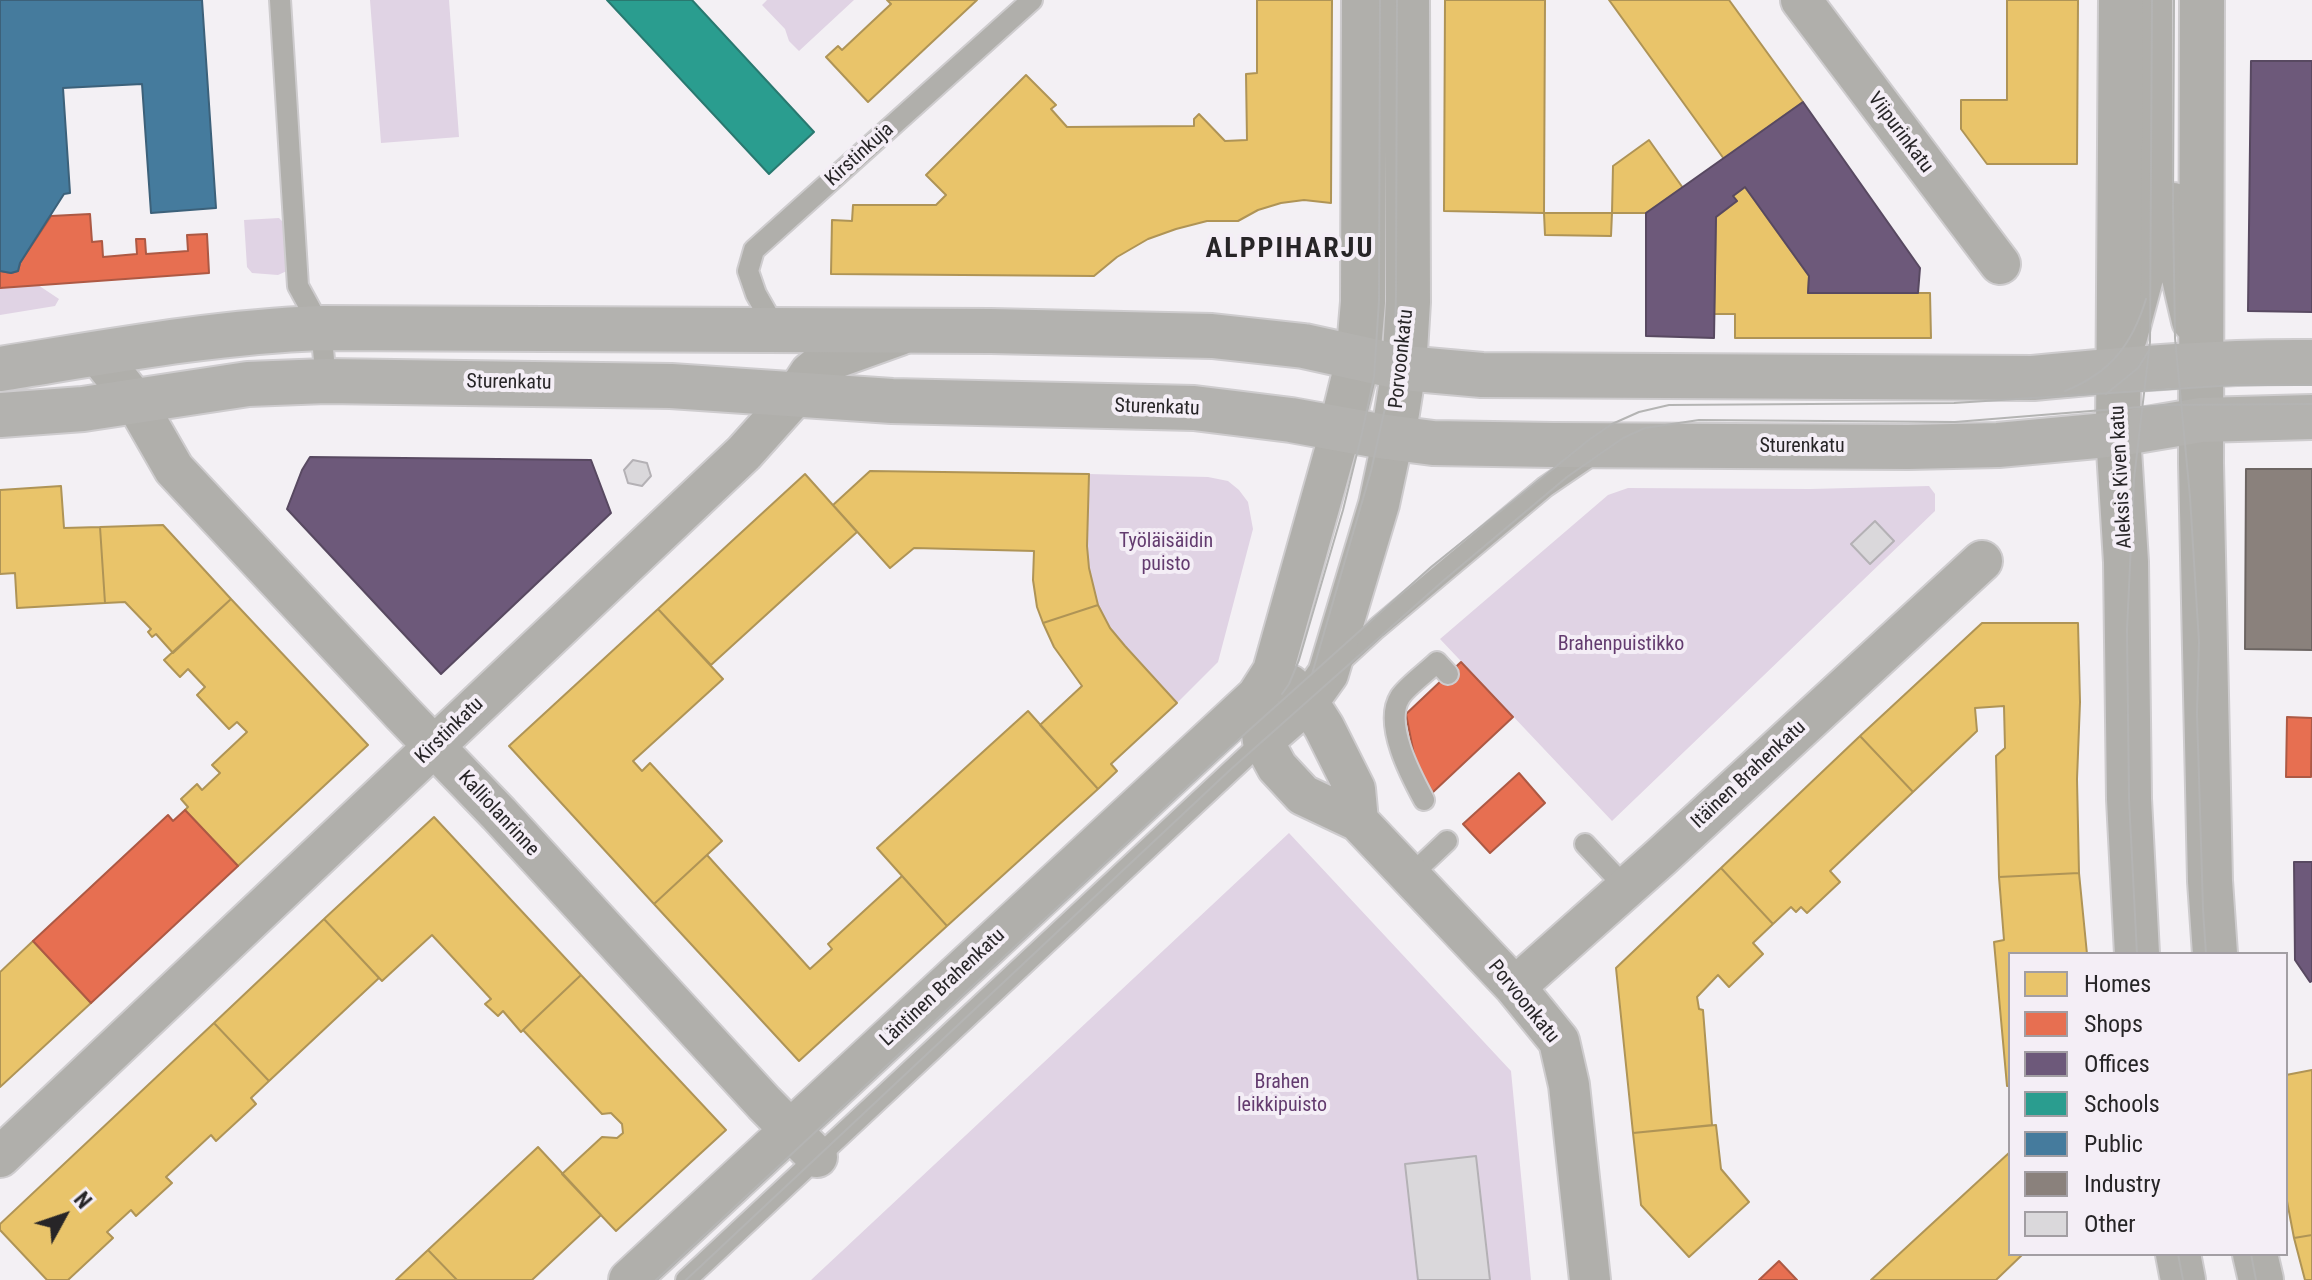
<!DOCTYPE html>
<html>
<head>
<meta charset="utf-8">
<style>
  body { margin:0 }
  #map { position:relative; width:2312px; height:1280px; overflow:hidden; background:#f3f0f4; font-family:"Roboto Condensed",sans-serif }
  canvas { display:block }
  .legend { position:absolute; left:2008px; top:952px; width:280px; height:304px; box-sizing:border-box; background:#f4eef6; border:2px solid #a29ea3; margin:0; padding:10px 14px; list-style:none; font-size:24px; color:#272527 }
  .legend li { display:flex; align-items:center; gap:16px; height:40px }
  .legend b { width:40px; border:2px solid #a29ea3 }
  .north { position:absolute; left:24px; top:1176px; width:80px; height:80px; -webkit-text-stroke:6px #f4eef6; paint-order:stroke; rotate:50deg; font-size:22px; font-weight:700; line-height:32px; text-align:center; color:#272527 }
  .north::after { content:''; display:block; margin:auto; width:28px; height:36px; background:#272527; clip-path:polygon(50% 0,100% 100%,50% 72%,0 100%) }
</style>
</head>
<body>
<div id="map">
<canvas width="2312" height="1280"></canvas>
<ul class="legend">
<li><b style="height:22px;background:#e9c46a"></b>Homes</li>
<li><b style="height:22px;background:#e76f51"></b>Shops</li>
<li><b style="height:22px;background:#6d597a"></b>Offices</li>
<li><b style="height:22px;background:#2a9d8f"></b>Schools</li>
<li><b style="height:22px;background:#457b9d"></b>Public</li>
<li><b style="height:22px;background:#8a817c"></b>Industry</li>
<li><b style="height:22px;background:#dad8db"></b>Other</li>
</ul>
<div class="north">N</div>
</div>
<script>
const ctx = document.querySelector('canvas').getContext('2d');
ctx.lineJoin = 'round';
function paint(path, color) { ctx.fillStyle = color; ctx.fill(path, 'evenodd'); }
function stroke(path, color, width, dash) { ctx.strokeStyle = color; ctx.lineWidth = width; ctx.lineCap = dash ? 'butt' : 'round'; ctx.setLineDash(dash || []); ctx.stroke(path); }
function drawText(font, color, halo, rows, align = 'center') {
  ctx.font = font + ' "Roboto Condensed",sans-serif'; ctx.lineWidth = 8; ctx.setLineDash([]); ctx.textBaseline = 'middle'; ctx.strokeStyle = halo; ctx.fillStyle = color; for (const [text, x, y, turn = 0] of rows) {
    ctx.save(); ctx.translate(x, y); ctx.rotate((+turn || 0) * Math.PI / 180); ctx.textAlign = isNaN(turn) ? turn : align; if (halo) ctx.strokeText(text, 0, 0); ctx.fillText(text, 0, 0); ctx.restore();
  }
}
paint(new Path2D(`
  M 370,0 L 449,0 L 459,137 L 381,143 Z
  M 767,0 L 854,0 L 799,51 L 789,41 L 785,29 L 762,5 Z
  M 279,218 L 285,224 L 289,270 L 278,275 L 252,273 L 247,267 L 244,220 Z
  M 38,285 L 59,299 L 55,306 L 0,315 L 0,288 Z
  M 1089,474 L 1208,477 L 1228,481 L 1239,490 L 1248,502 L 1253,529 L 1218,662 L 1177,703 C 1150,673 1117,645 1099,608 C 1080,568 1088,517 1089,474 Z
  M 1929,486 L 1935,494 L 1935,511 L 1612,821 L 1440,639 L 1608,495 L 1628,488 L 1810,489 Z
  M 1289,833 L 1511,1071 L 1531,1280 L 811,1280 Z`), '#e0d3e4');
const homes = new Path2D(`
  M 887,0 L 977,0 L 868,102 L 826,57 L 838,46 L 842,50 L 891,4 Z
  M 1257,0 L 1332,0 L 1331,203 L 1304,200 L 1281,203 L 1258,210 L 1238,221 L 1207,221 L 1176,229 L 1148,239 L 1117,257 L 1094,276 L 831,274 L 832,220 L 852,221 L 853,205 L 936,205 L 946,195 L 926,175 L 1026,75 L 1056,105 L 1051,109 L 1067,127 L 1194,126 L 1194,119 L 1199,114 L 1225,141 L 1247,140 L 1246,74 L 1257,73 Z
  M 1445,0 L 1545,0 L 1544,213 L 1444,211 Z
  M 1609,0 L 1729,0 L 1803,102 L 1724,159 Z
  M 2007,0 L 2078,0 L 2077,164 L 1987,164 L 1961,129 L 1961,100 L 2007,100 Z
  M 1649,140 L 1683,188 L 1646,213 L 1612,213 L 1613,166 Z
  M 1745,187 L 1809,276 L 1808,293 L 1930,293 L 1931,338 L 1735,338 L 1735,314 L 1714,314 L 1716,217 L 1737,201 L 1733,196 Z
  M 1544,213 L 1612,213 L 1611,236 L 1545,235 Z
  M 870,471 L 1089,474 L 1087,546 L 1089,568 L 1098,605 L 1043,623 L 1037,607 L 1033,580 L 1034,551 L 914,548 L 890,568 L 833,505 Z
  M 805,474 L 857,532 L 711,665 L 658,609 Z
  M 61,486 L 64,528 L 100,527 L 105,603 L 17,608 L 15,573 L 0,574 L 0,490 Z
  M 163,525 L 231,599 L 173,653 L 156,634 L 152,637 L 148,632 L 151,629 L 125,602 L 105,603 L 100,527 Z
  M 231,599 L 368,745 L 238,866 L 185,810 L 188,807 L 181,799 L 197,784 L 202,790 L 220,773 L 212,765 L 247,732 L 237,722 L 229,729 L 197,695 L 205,687 L 188,669 L 180,677 L 164,660 Z
  M 1098,605 L 1110,628 L 1125,646 L 1177,703 L 1111,764 L 1117,771 L 1098,789 L 1040,725 L 1082,686 L 1054,647 L 1043,623 Z
  M 658,609 L 723,679 L 633,761 L 642,771 L 650,763 L 722,841 L 654,904 L 509,746 Z
  M 1982,623 L 2078,623 L 2080,702 L 2077,779 L 2079,873 L 1999,877 L 1996,756 L 2005,748 L 2004,706 L 1975,708 L 1977,731 L 1913,792 L 1860,736 Z
  M 1028,711 L 1098,789 L 947,926 L 877,848 Z
  M 1860,736 L 1913,792 L 1830,871 L 1840,882 L 1807,913 L 1801,907 L 1796,912 L 1791,907 L 1773,924 L 1721,868 Z
  M 434,817 L 581,975 L 521,1032 L 503,1011 L 498,1016 L 485,1004 L 491,999 L 432,935 L 382,981 L 324,919 Z
  M 707,855 L 810,969 L 832,949 L 828,944 L 902,876 L 947,926 L 799,1061 L 654,904 Z
  M 1721,868 L 1773,924 L 1753,943 L 1763,954 L 1729,987 L 1718,975 L 1697,997 L 1699,1009 L 1703,1010 L 1712,1125 L 1633,1133 L 1616,968 Z
  M 2079,873 L 2087,954 L 2010,954 L 2010,1086 L 2007,1086 L 1994,942 L 2004,940 L 1999,877 Z
  M 324,919 L 379,978 L 269,1081 L 214,1023 Z
  M 33,941 L 91,1003 L 0,1087 L 0,972 Z
  M 581,975 L 726,1130 L 616,1231 L 562,1174 L 602,1137 L 617,1138 L 623,1133 L 622,1124 L 611,1113 L 602,1114 L 523,1030 Z
  M 214,1023 L 269,1081 L 251,1098 L 256,1104 L 216,1141 L 211,1135 L 166,1177 L 172,1183 L 136,1216 L 131,1210 L 107,1232 L 113,1238 L 68,1280 L 47,1280 L 0,1230 L 0,1224 Z
  M 2312,1070 L 2312,1235 L 2294,1238 L 2286,1196 L 2286,1075 Z
  M 1716,1125 L 1721,1169 L 1749,1202 L 1689,1257 L 1641,1205 L 1633,1133 Z
  M 538,1147 L 601,1215 L 532,1280 L 457,1280 L 428,1250 Z
  M 2010,1152 L 2010,1254 L 2023,1254 L 1996,1280 L 1871,1280 Z
  M 2312,1235 L 2312,1280 L 2305,1280 L 2294,1238 Z
  M 428,1250 L 457,1280 L 396,1280 Z`);
paint(homes, '#e9c46a');
stroke(homes, '#af9456', 2);
const shops = new Path2D(`
  M 90,214 L 92,242 L 102,241 L 103,257 L 137,254 L 136,239 L 145,239 L 146,254 L 188,251 L 187,235 L 207,234 L 209,273 L 0,288 L 0,271 L 11,273 L 18,271 L 20,263 L 51,216 Z
  M 1461,662 L 1513,717 L 1432,793 L 1416,765 L 1406,714 Z
  M 2287,717 L 2312,718 L 2311,777 L 2286,777 Z
  M 1519,773 L 1545,803 L 1490,853 L 1463,824 Z
  M 185,810 L 238,866 L 91,1003 L 33,941 L 168,815 L 173,821 Z
  M 1779,1261 L 1797,1280 L 1759,1280 Z`);
paint(shops, '#e76f51');
stroke(shops, '#ad5944', 2);
const offices = new Path2D(`
  M 2251,61 L 2312,61 L 2312,312 L 2248,311 Z
  M 1803,102 L 1920,268 L 1918,293 L 1808,293 L 1809,276 L 1745,187 L 1733,196 L 1737,201 L 1716,217 L 1714,338 L 1646,336 L 1646,213 Z
  M 310,457 L 591,460 L 611,513 L 441,674 L 287,509 L 302,470 Z
  M 2294,862 L 2312,862 L 2312,981 L 2310,982 L 2295,960 Z`);
paint(offices, '#6d597a');
stroke(offices, '#584961', 2);
const schools = new Path2D(`
  M 607,0 L 692,0 L 814,132 L 769,174 Z`);
paint(schools, '#2a9d8f');
stroke(schools, '#297970', 2);
const public = new Path2D(`
  M 0,0 L 202,0 L 216,208 L 151,213 L 142,84 L 63,88 L 70,193 L 64,194 L 20,263 L 18,271 L 11,273 L 0,271 Z`);
paint(public, '#457b9d');
stroke(public, '#3c617a', 2);
const industry = new Path2D(`
  M 2246,469 L 2312,469 L 2312,650 L 2245,649 Z`);
paint(industry, '#8a817c');
stroke(industry, '#6c6562', 2);
const building = new Path2D(`
  M 633,460 L 647,463 L 651,476 L 642,486 L 628,483 L 624,470 Z
  M 1875,521 L 1894,541 L 1870,564 L 1851,544 Z
  M 1476,1156 L 1490,1280 L 1418,1280 L 1405,1164 Z`);
paint(building, '#dad8db');
stroke(building, '#b4b1b5', 2);
const service = new Path2D(`
  M 280,0 L 298,286 L 321,328 L 326,381
  M 777,331 L 756,294 L 748,271 L 754,250 L 1032,0
  M 1339,663 L 1377,628 L 1545,487 L 1595,453
  M 1424,800 C 1411,776 1383,724 1400,697 C 1406,687 1428,671 1437,662 L 1448,674
  M 1585,844 L 1626,888
  M 1410,876 L 1447,841
  M 686,1280 L 1263,741`);
const minor = new Path2D(`
  M 1801,0 L 2000,264
  M 2173,203 L 2174,244 L 2192,321
  M 2127,337 L 2152,244 L 2152,0
  M 97,353 L 135,401 L 174,469 L 402,713 L 499,814 L 764,1103 L 817,1157
  M 1290,685 L 1308,702 L 1324,727 L 1355,789 L 1358,821
  M 1257,696 L 1263,741 L 1277,767 L 1303,795 L 1358,821 L 1515,987 L 1559,1041 L 1569,1085 L 1590,1280
  M 1263,741 L 1308,702 L 1328,674 L 1379,504 L 1393,438
  M 1515,987 L 1661,857 L 1982,561
  M 0,1157 L 744,453 L 795,396 L 810,373 L 822,363 L 900,335
  M 629,1280 L 1257,696 L 1273,671 L 1341,429`);
const tertiary = new Path2D(`
  M 1341,429 L 1358,360 L 1363,302 L 1364,0
  M 1393,438 L 1404,368 L 1408,302 L 1407,0`);
const secondary = new Path2D(`
  M 2121,0 L 2118,434 L 2126,562 L 2129,799 L 2137,954
  M 2202,0 L 2201,463 L 2210,881 L 2215,954
  M 2178,1254 L 2183,1280
  M 2255,1254 L 2261,1280`);
const primary = new Path2D(`
  M 0,369 C 107,352 213,332 321,328 L 991,331 L 1212,336 L 1304,346 L 1404,368 L 1482,375 L 2033,378 C 2126,369 2219,361 2312,362
  M 0,415 L 83,409 L 248,384 L 326,381 L 671,386 L 892,401 L 1194,408 L 1291,420 L 1379,436 L 1433,443 L 1553,445 L 1908,447 L 1998,445 L 2118,434 L 2201,420 L 2312,417`);
stroke(service, '#ceccce', 24);
stroke(minor, '#ceccce', 44);
stroke(tertiary, '#ceccce', 48);
stroke(secondary, '#ceccce', 48);
stroke(primary, '#ceccce', 48);
stroke(service, '#b0afab', 20);
stroke(minor, '#b0afab', 40);
stroke(tertiary, '#b0afab', 44);
stroke(secondary, '#b0afab', 44);
stroke(primary, '#b3b2af', 44);
stroke(new Path2D(`
  M 2174,0 L 2173,207 L 2175,338 L 2190,497 L 2199,642 L 2197,713 L 2203,909 L 2206,954
  M 2065,391 C 2110,373 2132,345 2146,299
  M 2106,394 L 2138,368 L 2148,352
  M 1312,674 L 1371,471 L 1391,381 L 1395,345 L 1396,291 L 1397,0
  M 1282,694 L 1289,684 L 1299,660 L 1343,510 L 1362,433 L 1374,377 L 1379,301 L 1380,0
  M 2137,954 L 2129,799 L 2127,630 L 2134,479 L 2150,342 L 2152,0
  M 2178,1254 L 2183,1280
  M 2251,1254 L 2256,1280
  M 656,1280 L 1218,758 L 1431,567 L 1590,439 L 1612,424 L 1639,412 L 1669,405 L 1954,403 L 2235,385 L 2312,385
  M 686,1280 L 1230,770 L 1443,581 L 1567,477 L 1623,438 L 1645,428 L 1699,420 L 1955,422 L 2165,405 L 2312,404`), '#b4b4b3', 2);
drawText('20px', '#272527', '#f4eef6', [
  ["Viipurinkatu",1900,133,53],
  ["Kirstinkuja",860,155,-42],
  ["Porvoonkatu",1402,359,-84],
  ["Sturenkatu",509,383,1],
  ["Sturenkatu",1157,408,2],
  ["Sturenkatu",1802,447],
  ["Aleksis Kiven katu",2122,477,-93],
  ["Kirstinkatu",450,731,-44],
  ["Itäinen Brahenkatu",1749,775,-43],
  ["Kalliolanrinne",498,814,47],
  ["Läntinen Brahenkatu",943,988,-43],
  ["Porvoonkatu",1523,1002,51]
]);
drawText('20px', '#633b6f', '#f4eef6', [
  ["Työläisäidin",1166,542],
  ["puisto",1166,565],
  ["Brahenpuistikko",1621,645],
  ["Brahen",1282,1083],
  ["leikkipuisto",1282,1106]
]);
ctx.letterSpacing = '2px';
drawText('bold 28px', '#272527', '#f4eef6', [
  ["ALPPIHARJU",1290,250]
]);
ctx.letterSpacing = '0px';
</script>
</body>
</html>
